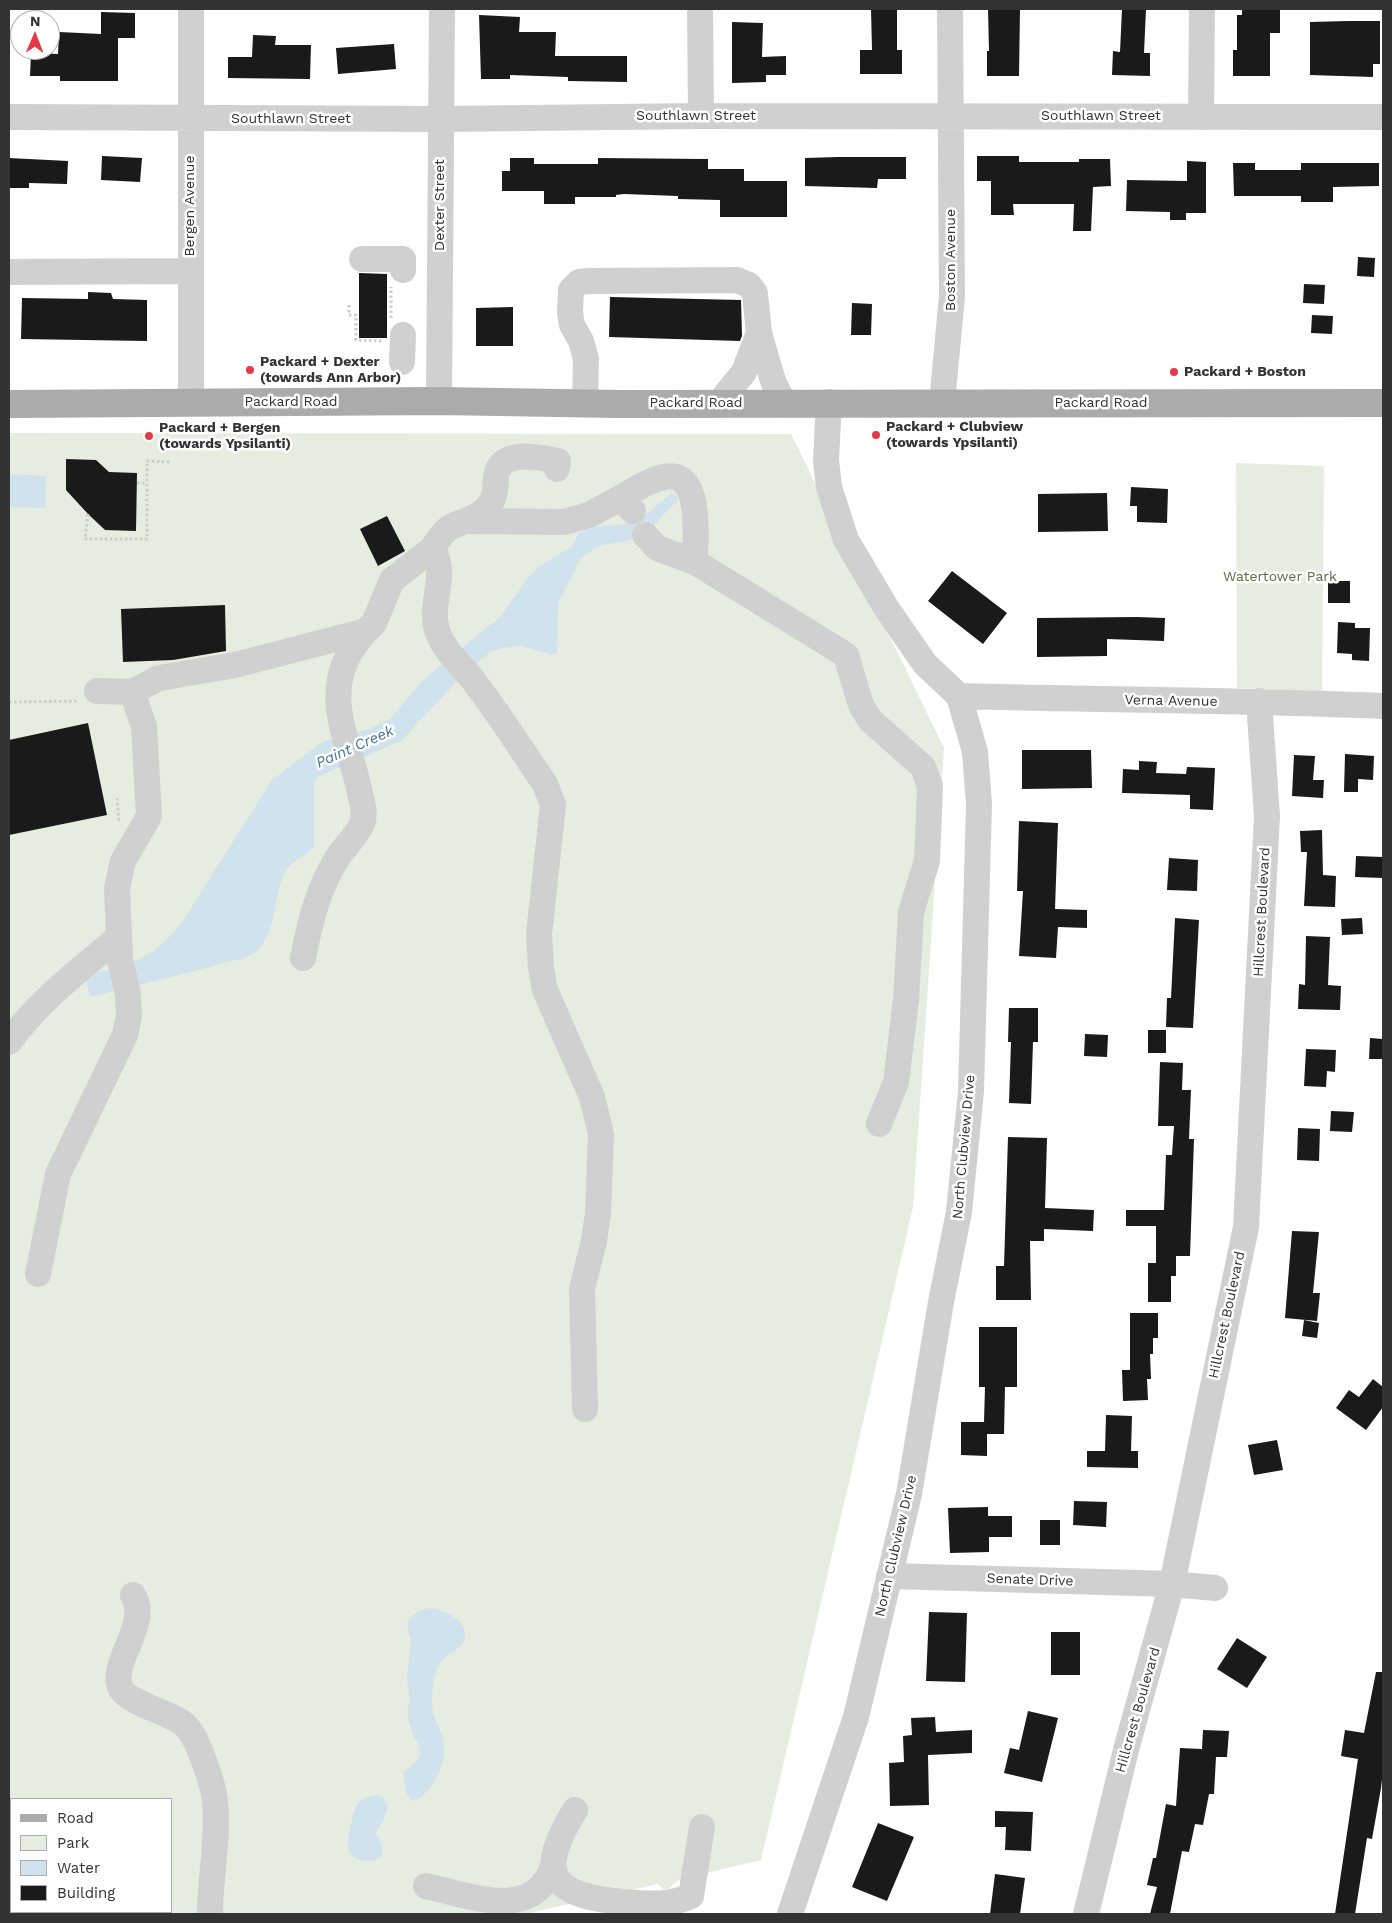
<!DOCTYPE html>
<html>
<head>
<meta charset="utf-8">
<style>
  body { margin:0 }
  #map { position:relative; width:1392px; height:1923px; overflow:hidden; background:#fff; font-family:"Work Sans",sans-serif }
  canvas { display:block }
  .frame { position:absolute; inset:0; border:10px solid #333; pointer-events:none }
  .legend { position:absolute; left:10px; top:1798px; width:162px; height:115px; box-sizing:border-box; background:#fff; border:1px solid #adadad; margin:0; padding:6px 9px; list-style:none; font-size:15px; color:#333 }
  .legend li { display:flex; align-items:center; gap:10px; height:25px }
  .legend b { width:25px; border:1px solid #adadad }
  .north { position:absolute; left:10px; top:10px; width:50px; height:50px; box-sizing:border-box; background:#fff; border:1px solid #adadad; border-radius:50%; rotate:1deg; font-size:14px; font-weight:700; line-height:20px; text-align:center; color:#333 }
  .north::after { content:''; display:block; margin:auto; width:18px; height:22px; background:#e63946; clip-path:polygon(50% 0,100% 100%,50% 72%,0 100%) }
</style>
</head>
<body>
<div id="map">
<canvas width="1392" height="1923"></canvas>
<div class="frame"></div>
<ul class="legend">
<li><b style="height:6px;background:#ababab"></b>Road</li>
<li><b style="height:14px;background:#e6ecdf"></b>Park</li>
<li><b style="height:14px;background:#cfe2ee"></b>Water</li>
<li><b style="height:14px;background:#1a1a1a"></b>Building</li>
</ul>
<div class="north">N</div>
</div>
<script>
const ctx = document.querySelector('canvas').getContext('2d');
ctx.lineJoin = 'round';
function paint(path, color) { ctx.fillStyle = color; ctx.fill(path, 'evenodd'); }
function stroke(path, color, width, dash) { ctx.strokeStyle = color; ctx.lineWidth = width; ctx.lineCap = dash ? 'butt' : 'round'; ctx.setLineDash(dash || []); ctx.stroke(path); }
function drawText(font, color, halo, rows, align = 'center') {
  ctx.font = font + ' "Work Sans",sans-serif'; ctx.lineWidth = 5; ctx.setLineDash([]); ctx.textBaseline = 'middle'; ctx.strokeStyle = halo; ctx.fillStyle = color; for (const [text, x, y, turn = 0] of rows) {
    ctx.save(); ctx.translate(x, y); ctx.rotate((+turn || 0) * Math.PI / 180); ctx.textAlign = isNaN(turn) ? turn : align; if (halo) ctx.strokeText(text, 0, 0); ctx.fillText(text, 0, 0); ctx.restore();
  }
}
paint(new Path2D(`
  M 9,433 L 791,434 L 944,748 L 913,1207 L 761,1860 L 680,1879 L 668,1889 L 663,1889 L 658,1884 L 525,1914 L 9,1914 ZM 11,1799 L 171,1799 L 171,1912 L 11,1912 Z
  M 1236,463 L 1324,466 L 1322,691 L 1237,688 Z`), '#e6ecdf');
paint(new Path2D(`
  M 9,474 L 46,476 L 45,508 L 9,507 Z
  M 671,494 L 677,496 L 677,501 L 648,531 L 630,540 L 599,546 L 581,558 L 558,603 L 557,652 L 553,655 L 521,646 L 507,647 L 491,651 L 457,681 L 401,741 L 319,776 L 314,783 L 314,846 C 305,858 291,859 284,874 C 273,898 277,932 256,952 C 247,959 230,961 220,964 C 177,976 133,986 90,997 L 86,980 L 89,975 C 132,963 152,960 181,924 L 272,780 L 322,742 L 369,729 L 390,719 L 423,680 L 500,617 L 528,578 L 540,566 L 571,547 L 579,533 C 596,523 612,528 630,523 C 647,518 657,504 671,494 Z
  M 429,1608 C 441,1609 462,1617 465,1632 C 468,1648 446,1653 440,1663 C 434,1672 432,1690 432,1700 C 431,1716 442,1729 444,1744 C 447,1762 431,1797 412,1801 L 406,1792 L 403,1772 L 418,1760 L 420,1754 L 419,1745 L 412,1733 L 407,1712 L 410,1699 L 407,1679 L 411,1641 L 407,1624 L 410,1618 L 419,1611 Z
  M 377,1795 C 398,1803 381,1821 376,1834 L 382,1845 L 382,1855 L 377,1860 C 346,1865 345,1848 351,1824 C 353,1818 354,1807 359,1802 C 364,1797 371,1796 377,1795 Z`), '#cfe2ee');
paint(new Path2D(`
  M 871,9 L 897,9 L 897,50 L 902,50 L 902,74 L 860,74 L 860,50 L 872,50 Z
  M 988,9 L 1020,9 L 1019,76 L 987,76 L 987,51 L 989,51 Z
  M 1122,9 L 1146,9 L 1144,53 L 1150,53 L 1150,76 L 1112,75 L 1113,51 L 1120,52 Z
  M 1242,9 L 1280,9 L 1280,33 L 1270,33 L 1270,76 L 1233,76 L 1233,50 L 1237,50 L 1237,15 L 1242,15 Z
  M 101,12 L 135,13 L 135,38 L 118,38 L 118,81 L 60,81 L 60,76 L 30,76 L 31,53 L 58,54 L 59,32 L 101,34 Z
  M 479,15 L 520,17 L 519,32 L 556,32 L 555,56 L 627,56 L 627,82 L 568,81 L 568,77 L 510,75 L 510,79 L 481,79 Z
  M 1348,21 L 1380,21 L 1380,64 L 1373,64 L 1373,77 L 1310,75 L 1310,22 Z
  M 732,22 L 763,23 L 762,57 L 786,56 L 786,75 L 766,75 L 766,82 L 732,83 Z
  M 253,35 L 276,36 L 275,45 L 311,45 L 310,79 L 228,78 L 228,57 L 252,57 Z
  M 394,44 L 396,69 L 338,74 L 336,48 Z
  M 102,156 L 142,158 L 140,182 L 101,180 Z
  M 977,156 L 1019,156 L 1019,162 L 1079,162 L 1079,159 L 1110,159 L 1111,186 L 1093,187 L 1091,231 L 1073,231 L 1074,204 L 1013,204 L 1014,215 L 991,215 L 991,181 L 977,181 Z
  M 838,157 L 906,157 L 906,179 L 878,179 L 877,188 L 805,186 L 805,158 Z
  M 9,158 L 68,161 L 67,184 L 29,183 L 29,188 L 9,188 Z
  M 510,158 L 534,158 L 534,164 L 598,164 L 598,158 L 708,159 L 708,169 L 744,169 L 744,181 L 787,181 L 787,217 L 720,217 L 720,200 L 678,199 L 678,196 L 624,194 L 616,195 L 616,197 L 575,197 L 575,204 L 544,204 L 544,191 L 502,191 L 502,171 L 510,171 Z
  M 1187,161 L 1206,162 L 1206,213 L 1186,213 L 1186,220 L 1170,220 L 1170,212 L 1126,211 L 1127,180 L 1187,181 Z
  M 1233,163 L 1255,163 L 1255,170 L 1301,170 L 1301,163 L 1379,163 L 1379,186 L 1333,187 L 1333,202 L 1301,202 L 1301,196 L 1234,196 Z
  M 1358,257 L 1375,258 L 1374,277 L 1357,276 Z
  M 359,273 L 387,274 L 387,338 L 359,338 Z
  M 1304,284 L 1325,285 L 1324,304 L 1303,303 Z
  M 88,292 L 111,293 L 113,299 L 147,300 L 147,341 L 21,339 L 22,298 L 88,299 Z
  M 610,297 L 741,300 L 742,336 L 740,341 L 609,337 Z
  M 852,303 L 872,304 L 871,335 L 851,335 Z
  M 513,307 L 513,346 L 476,346 L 476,308 Z
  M 1312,315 L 1333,316 L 1332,334 L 1311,333 Z
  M 66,459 L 96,460 L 109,472 L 137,473 L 136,531 L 105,530 L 88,514 L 66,490 Z
  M 1131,487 L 1168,489 L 1167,523 L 1137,522 L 1137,506 L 1130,506 Z
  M 1107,493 L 1108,531 L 1038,532 L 1038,494 Z
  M 387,516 L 405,551 L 378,566 L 360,529 Z
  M 952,571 L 1007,613 L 983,644 L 928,601 Z
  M 1328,581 L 1350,581 L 1350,603 L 1328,603 Z
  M 225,605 L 226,651 L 173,660 L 123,662 L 121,609 Z
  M 1137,617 L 1165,618 L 1164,641 L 1107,639 L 1107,656 L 1037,657 L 1037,618 Z
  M 1338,622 L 1355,623 L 1355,628 L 1370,628 L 1369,661 L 1352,660 L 1352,654 L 1337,653 Z
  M 88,723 L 107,815 L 9,835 L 9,740 Z
  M 1022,750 L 1091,750 L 1092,788 L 1022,789 Z
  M 1345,754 L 1374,756 L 1373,780 L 1358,779 L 1358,792 L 1344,792 Z
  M 1294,755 L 1315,756 L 1313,780 L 1324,780 L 1323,798 L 1292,796 Z
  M 1139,761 L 1157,762 L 1156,773 L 1186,774 L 1187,767 L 1215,768 L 1213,810 L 1190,809 L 1190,795 L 1122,793 L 1123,769 L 1139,770 Z
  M 1019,821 L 1058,823 L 1055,909 L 1087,910 L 1087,928 L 1058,927 L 1056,958 L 1019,956 L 1023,891 L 1017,891 Z
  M 1322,830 L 1323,875 L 1336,876 L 1335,907 L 1304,906 L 1307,852 L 1301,852 L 1300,831 Z
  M 1356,856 L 1383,857 L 1383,878 L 1355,877 Z
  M 1169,858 L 1198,860 L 1197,891 L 1167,890 Z
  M 1175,918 L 1199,920 L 1193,1028 L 1166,1027 L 1167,998 L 1171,998 Z
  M 1362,918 L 1363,934 L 1342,935 L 1341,919 Z
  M 1306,936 L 1330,937 L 1328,985 L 1341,986 L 1340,1010 L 1298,1009 L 1299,984 L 1305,985 Z
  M 1009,1008 L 1038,1008 L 1038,1042 L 1033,1042 L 1031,1104 L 1009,1103 L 1011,1042 L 1008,1042 Z
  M 1148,1030 L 1166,1030 L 1166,1053 L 1148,1053 Z
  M 1085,1034 L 1108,1035 L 1107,1057 L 1084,1056 Z
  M 1370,1038 L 1383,1039 L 1383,1059 L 1369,1059 Z
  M 1306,1049 L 1336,1050 L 1335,1072 L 1327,1071 L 1326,1087 L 1304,1086 Z
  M 1160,1062 L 1183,1063 L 1182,1090 L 1191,1090 L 1189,1139 L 1194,1139 L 1190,1256 L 1176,1256 L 1176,1276 L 1171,1276 L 1171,1302 L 1148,1302 L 1148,1263 L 1156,1263 L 1156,1226 L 1126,1226 L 1126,1210 L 1164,1210 L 1166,1155 L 1172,1155 L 1174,1126 L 1158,1126 Z
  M 1331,1111 L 1354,1112 L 1352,1132 L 1330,1131 Z
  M 1298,1128 L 1320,1129 L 1319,1161 L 1297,1160 Z
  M 1008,1137 L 1047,1138 L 1045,1208 L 1094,1210 L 1093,1231 L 1044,1229 L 1044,1241 L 1030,1241 L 1031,1300 L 996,1300 L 996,1266 L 1004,1266 Z
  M 1292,1231 L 1319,1232 L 1313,1293 L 1320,1293 L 1317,1321 L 1285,1318 Z
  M 1130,1313 L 1158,1313 L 1158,1338 L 1153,1338 L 1153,1354 L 1150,1354 L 1151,1379 L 1147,1379 L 1148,1400 L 1123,1401 L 1122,1370 L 1130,1370 Z
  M 1304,1320 L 1319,1323 L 1317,1338 L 1302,1336 Z
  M 979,1327 L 1017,1327 L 1017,1387 L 1005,1387 L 1004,1434 L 987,1434 L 987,1456 L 961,1455 L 961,1422 L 984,1422 L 985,1387 L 979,1387 Z
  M 1373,1379 L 1383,1387 L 1383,1407 L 1366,1430 L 1336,1408 L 1349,1390 L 1359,1397 Z
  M 1106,1415 L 1132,1416 L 1131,1451 L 1138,1451 L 1138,1468 L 1087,1467 L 1087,1451 L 1105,1451 Z
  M 1277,1440 L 1283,1470 L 1254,1475 L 1248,1445 Z
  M 1074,1501 L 1107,1502 L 1106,1527 L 1073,1525 Z
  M 988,1507 L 988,1516 L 1012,1516 L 1012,1537 L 989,1537 L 989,1552 L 950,1553 L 948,1508 Z
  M 1040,1520 L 1060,1520 L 1060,1545 L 1040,1545 Z
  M 929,1612 L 967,1613 L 965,1682 L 926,1681 Z
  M 1051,1632 L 1080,1632 L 1080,1675 L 1051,1675 Z
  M 1237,1638 L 1267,1657 L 1247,1688 L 1217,1669 Z
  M 1376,1672 L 1383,1672 L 1383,1771 L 1381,1788 L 1372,1839 L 1367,1838 L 1355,1914 L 1335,1914 L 1358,1759 L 1341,1756 L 1345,1730 L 1364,1733 Z
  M 1028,1711 L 1058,1718 L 1042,1782 L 1004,1773 L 1010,1748 L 1019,1750 Z
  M 935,1717 L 936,1732 L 972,1730 L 972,1753 L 928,1755 L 929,1805 L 890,1806 L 889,1763 L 904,1762 L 903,1736 L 912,1735 L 911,1718 Z
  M 1203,1730 L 1229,1731 L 1227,1757 L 1216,1757 L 1214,1794 L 1209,1794 L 1203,1825 L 1195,1824 L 1189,1852 L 1182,1851 L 1170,1914 L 1150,1914 L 1157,1887 L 1147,1885 L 1153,1858 L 1156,1858 L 1166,1804 L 1176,1806 L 1180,1748 L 1202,1749 Z
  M 995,1811 L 1033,1812 L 1031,1851 L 1005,1850 L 1006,1827 L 995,1827 Z
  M 878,1823 L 914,1837 L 887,1901 L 852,1887 Z
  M 995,1874 L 1025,1878 L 1020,1914 L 990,1914 Z`), '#1a1a1a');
stroke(new Path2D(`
  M 349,305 L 349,315 L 356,315 L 356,340 L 382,341
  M 391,318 L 391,287
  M 137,483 L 147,483
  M 88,514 L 85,539 L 147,539 L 147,461 L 170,462
  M 9,702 L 78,701
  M 117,798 L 119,823`), '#cdcdcd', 3, [2.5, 2.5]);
stroke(new Path2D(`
  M 700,9 L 701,116
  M 9,117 L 440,119 L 701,116 L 1383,117
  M 1201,117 L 1202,9
  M 362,259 L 403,259 L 403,270
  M 9,272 L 190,271
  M 402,362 L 403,335
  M 439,401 L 442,9
  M 191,403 L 191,9
  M 585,403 L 586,359 L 581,341 L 572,325 L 570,312 L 571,290 L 579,282 L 589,281 L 737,280 L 749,285 L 755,293 L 759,333 L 773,381 L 784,403
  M 719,403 L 744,372 L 759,333
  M 942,403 L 952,296 L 950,9
  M 615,501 C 629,493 645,482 660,478 C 704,464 695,538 695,562
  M 470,521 L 564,522 L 589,515 L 615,501 L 624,503 L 633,511
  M 645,535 L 657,548 L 695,562 L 846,655 L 861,705 L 870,720 L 923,767 L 930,786 L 927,861 L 911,912 L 906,1000 L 896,1082 L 879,1124
  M 432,549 C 437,542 442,533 449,528 C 462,521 475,520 486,509 C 496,499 495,489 496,477 C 499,448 539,457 558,461 L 557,469
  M 132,692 L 159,678 L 235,665 L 366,631 L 374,623 L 392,580 L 432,549 C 450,573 427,605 438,633 C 445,651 457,661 469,675 C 497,710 520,748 545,784 L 553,805 L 539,934 L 541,968 L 545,990 L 592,1097 L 601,1134 L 598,1214 L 594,1241 L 582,1288 L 585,1409
  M 959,696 C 1100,700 1242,700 1383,706
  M 303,958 C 310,922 318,888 338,857 C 345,846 358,835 362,823 C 366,814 362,802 360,793 C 351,747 324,702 348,656 C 352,647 360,639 366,631
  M 9,1042 C 37,1003 77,972 114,941 L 119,933
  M 38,1274 L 58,1174 L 125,1035 L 129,1016 L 128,994 L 120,960 L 117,888 L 123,861 L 149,816 L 144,726 L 132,692 L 97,691
  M 889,1576 L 1172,1584 L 1215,1588
  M 133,1595 C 151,1624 108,1664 121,1689 C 130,1704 169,1712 184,1724 C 192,1731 197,1743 201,1753 C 207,1768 213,1784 215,1801 C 219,1834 210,1879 210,1914
  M 575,1810 C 536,1874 549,1895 623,1902 C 648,1904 668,1906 691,1896 L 702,1827
  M 426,1886 C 468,1895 535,1923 553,1865
  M 790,1914 L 856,1717 L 909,1494 L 941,1302 L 959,1212 L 971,1091 L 979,804 L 975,752 L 959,696 L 925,664 L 887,609 L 846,540 L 829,487 L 826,460 L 829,402
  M 1086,1914 L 1127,1746 L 1172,1584 L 1246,1227 L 1267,816 L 1259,701`), '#d0d0d0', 26);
stroke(new Path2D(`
  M 9,404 L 439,401 L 619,404 L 1383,403`), '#ababab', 28);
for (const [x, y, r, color] of [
  [250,370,5,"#e63946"],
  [1174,372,5,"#e63946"],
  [876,435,5,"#e63946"],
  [149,436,5,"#e63946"]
]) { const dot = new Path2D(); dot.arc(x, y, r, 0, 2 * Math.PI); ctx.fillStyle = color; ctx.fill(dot); stroke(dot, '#fff', 2); }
drawText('14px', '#333', '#fff', [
  ["Southlawn Street",696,116],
  ["Southlawn Street",1101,116],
  ["Southlawn Street",291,119],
  ["Dexter Street",440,205,-90],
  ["Bergen Avenue",190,206,-90],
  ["Boston Avenue",951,260,-90],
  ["Packard Road",291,402],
  ["Packard Road",696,403],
  ["Packard Road",1101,403],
  ["Verna Avenue",1171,701,1],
  ["Hillcrest Boulevard",1262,912,-87],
  ["North Clubview Drive",964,1147,-85],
  ["Hillcrest Boulevard",1227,1315,-78],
  ["North Clubview Drive",896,1546,-77],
  ["Senate Drive",1030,1580,2],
  ["Hillcrest Boulevard",1138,1710,-74]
]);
drawText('bold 14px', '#333', '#fff', [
  ["Packard + Dexter",260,362],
  ["(towards Ann Arbor)",260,378],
  ["Packard + Boston",1184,372],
  ["Packard + Clubview",886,427],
  ["(towards Ypsilanti)",886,443],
  ["Packard + Bergen",159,428],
  ["(towards Ypsilanti)",159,444]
], 'left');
drawText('14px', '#56703f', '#fff', [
  ["Watertower Park",1280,577]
]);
drawText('italic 15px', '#3f7597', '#fff', [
  ["Paint Creek",355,747,-24]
]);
</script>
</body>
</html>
